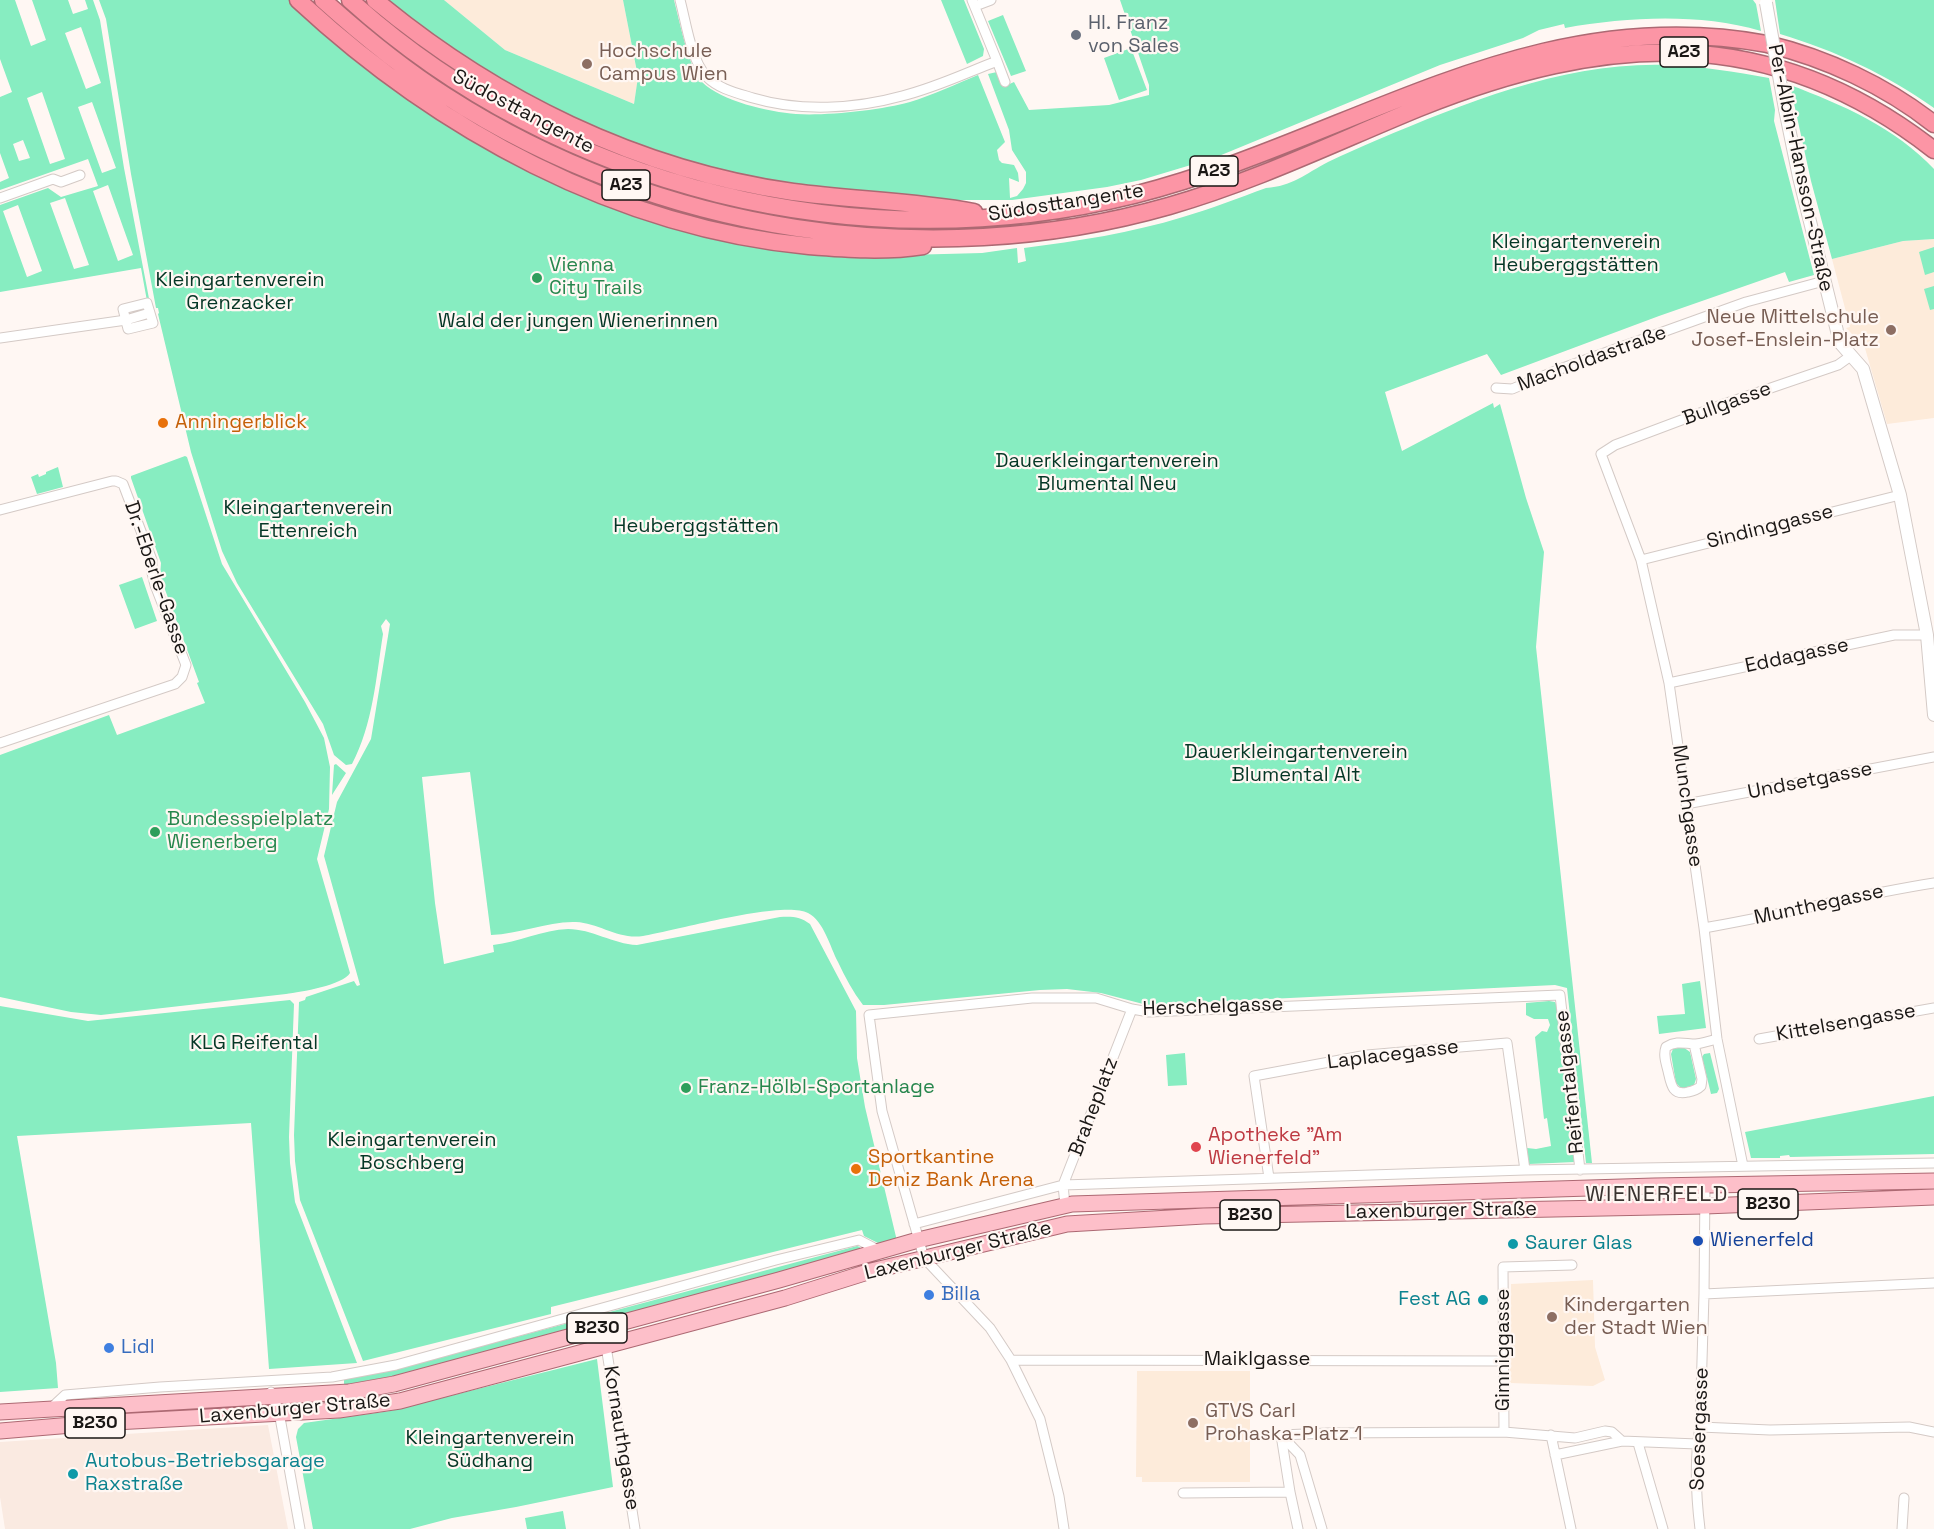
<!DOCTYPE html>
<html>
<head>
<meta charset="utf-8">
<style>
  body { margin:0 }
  canvas { display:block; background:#fff7f3 }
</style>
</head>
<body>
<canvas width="1934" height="1529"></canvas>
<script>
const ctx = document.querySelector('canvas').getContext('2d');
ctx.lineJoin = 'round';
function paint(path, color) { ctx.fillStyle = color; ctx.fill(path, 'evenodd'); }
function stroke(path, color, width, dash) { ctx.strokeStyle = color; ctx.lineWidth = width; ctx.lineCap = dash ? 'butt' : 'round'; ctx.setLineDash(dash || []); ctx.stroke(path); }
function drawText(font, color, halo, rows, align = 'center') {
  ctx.font = font + ' "Space Grotesk",sans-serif'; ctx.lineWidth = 4.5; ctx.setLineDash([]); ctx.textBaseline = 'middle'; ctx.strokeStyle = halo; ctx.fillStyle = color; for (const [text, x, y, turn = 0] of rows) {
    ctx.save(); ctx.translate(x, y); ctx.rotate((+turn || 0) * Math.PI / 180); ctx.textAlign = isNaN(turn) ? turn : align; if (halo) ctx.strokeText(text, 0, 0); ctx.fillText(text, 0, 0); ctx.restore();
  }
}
paint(new Path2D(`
  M 268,1425 L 288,1529 L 5,1529 L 0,1497 L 0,1442 Z`), '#faeae1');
paint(new Path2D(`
  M 444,0 L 623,0 L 638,78 L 634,104 L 505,50 Z
  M 1934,239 L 1934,418 L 1887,424 L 1862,338 L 1857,339 L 1846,328 L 1850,327 L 1832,259 L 1903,241 Z
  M 1593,1280 L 1595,1347 L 1605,1380 L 1593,1386 L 1510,1383 L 1511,1284 Z
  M 1137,1371 L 1250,1371 L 1250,1482 L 1142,1482 L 1142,1477 L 1136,1477 Z`), '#fdebda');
paint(new Path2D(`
  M 0,0 L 15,0 L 31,46 L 46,40 L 32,0 L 68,0 L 73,14 L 88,9 L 85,0 L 93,0 L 100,20 L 124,168 L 151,309 L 147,301 L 141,268 L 0,292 L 0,205 L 48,188 L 61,197 L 98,186 L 88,159 L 0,190 L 0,182 L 9,178 L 0,153 L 0,97 L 12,92 L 0,59 ZM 81,27 L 101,83 L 86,89 L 65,33 ZM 42,92 L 65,159 L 50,164 L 27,98 ZM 92,102 L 116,168 L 102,173 L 78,107 ZM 23,140 L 30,158 L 19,161 L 13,144 ZM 108,185 L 133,255 L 118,261 L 93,191 ZM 65,198 L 89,265 L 74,269 L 50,203 ZM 18,205 L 42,271 L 27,277 L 3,211 Z
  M 99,0 L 290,0 L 317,27 L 380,79 L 432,116 L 518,165 L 629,213 L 906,255 L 982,253 L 1017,248 L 1018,263 L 1026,261 L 1024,248 C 1078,241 1131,233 1183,217 C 1211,209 1238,198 1266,188 C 1293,186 1305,174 1328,162 C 1344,154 1361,147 1377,140 C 1468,102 1565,62 1666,65 C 1701,66 1735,72 1769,78 L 1775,110 L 1774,121 L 1814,275 L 1789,282 L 1785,272 L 1659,316 L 1501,375 L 1487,354 L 1385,392 L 1402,451 L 1493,403 L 1494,408 L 1500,404 L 1526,498 L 1544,552 L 1536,647 L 1592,1163 L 1586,1163 L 1567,988 L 1555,985 L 1147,1005 L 1101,993 L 1067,989 L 1040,990 L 884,1005 L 863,1005 C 853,992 845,977 838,962 C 830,947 824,921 808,913 C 782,900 675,931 643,936 C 619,940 599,923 576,922 C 548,921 520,934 491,935 L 470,772 L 422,777 L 435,903 L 444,964 L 494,952 L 493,945 C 518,942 543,930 568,929 C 592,929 613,944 637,945 L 780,917 C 792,916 801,917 810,924 L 856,1011 L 857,1058 L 865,1107 L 897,1241 L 882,1245 L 864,1236 L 862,1230 L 551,1307 L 551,1314 L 363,1361 L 300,1200 L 295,1161 L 294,1135 L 299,1002 L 305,1000 L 306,997 L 354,981 L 357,986 L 360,985 L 324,856 L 337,802 L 371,739 L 390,624 L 386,619 L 381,626 L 383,634 C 376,678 373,724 352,764 L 346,765 L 334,755 L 323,724 L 237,583 L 222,551 L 191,452 L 158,314 L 159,313 L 158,308 L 156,308 L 131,174 L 106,19 Z
  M 385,0 L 444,0 L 505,50 L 634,104 L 638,77 L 623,0 L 674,0 C 679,19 689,69 702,82 C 721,101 769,112 796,114 C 826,116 882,110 910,102 C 933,95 956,84 978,75 L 1005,142 L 997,150 L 999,160 L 1002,163 L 1014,165 L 1018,173 L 1019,182 L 1009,178 L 1010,198 L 1017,196 L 1023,189 L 1026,183 L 1026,172 L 1012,150 L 1009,130 L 988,74 L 997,72 L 1003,87 L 1014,82 L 1029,110 L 1109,105 L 1149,95 L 1149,85 L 1120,0 L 1753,0 L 1756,4 L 1761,31 C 1698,13 1629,17 1565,28 L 1564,24 L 1539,30 L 1523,38 L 1440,65 L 1214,158 L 1141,180 L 1107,187 L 1012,200 L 943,200 L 772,185 L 706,167 L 590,127 L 472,64 Z
  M 941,0 L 964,0 L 984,49 L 983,56 L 967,64 Z
  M 1775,0 L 1934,0 L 1934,108 C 1886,74 1836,51 1780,34 Z
  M 1003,15 L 1026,71 L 1011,76 L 988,21 Z
  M 1131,48 L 1147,90 L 1119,100 L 1104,58 Z
  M 1790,85 C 1841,104 1896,128 1934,169 L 1934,239 L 1903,241 L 1832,259 L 1811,181 Z
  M 1934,247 L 1934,272 L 1925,275 L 1919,252 Z
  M 1934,286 L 1934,309 L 1930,310 L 1924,289 Z
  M 185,456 L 187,457 L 222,564 L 305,702 L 324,738 L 330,767 L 329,809 L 317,859 L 350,973 C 343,985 301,992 286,994 L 101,1015 L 71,1012 L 0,997 L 0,755 L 109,715 L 117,735 L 205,703 L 197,683 L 199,682 L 160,576 L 161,563 L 131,478 L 131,476 Z
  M 58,467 L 63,487 L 37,494 L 31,477 L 38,474 L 39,477 L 46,474 L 46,472 Z
  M 142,577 L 157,621 L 135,629 L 119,585 Z
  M 336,764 L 346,773 L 332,795 L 334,765 Z
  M 1700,981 L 1706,1028 L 1659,1034 L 1657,1016 L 1685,1014 L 1682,984 Z
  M 290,1000 L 294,1004 L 289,1137 L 290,1163 L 295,1202 L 357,1363 L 269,1369 L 251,1123 L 17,1136 L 56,1363 L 58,1388 L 0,1392 L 0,1006 L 88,1021 Z
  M 1549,1001 L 1555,1002 L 1557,1006 L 1575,1162 L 1529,1164 L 1527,1148 L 1536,1149 L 1551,1146 L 1547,1118 L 1544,1119 L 1535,1037 L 1542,1031 L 1547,1032 L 1550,1025 L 1548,1019 L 1534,1019 L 1526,1015 L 1526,1003 Z
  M 1683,1047 L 1690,1052 L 1696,1079 L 1694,1085 L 1682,1089 L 1676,1083 L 1671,1054 L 1673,1049 Z
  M 1185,1053 L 1187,1085 L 1168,1086 L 1166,1055 Z
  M 1710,1053 L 1719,1089 L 1717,1093 L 1711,1094 L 1702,1057 L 1704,1054 Z
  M 1934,1096 L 1934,1154 L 1790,1157 L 1789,1155 L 1780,1156 L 1780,1158 L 1751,1158 L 1745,1132 Z
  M 857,1246 L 860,1247 L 859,1251 L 393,1376 L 344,1385 L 344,1379 L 392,1370 Z
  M 597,1359 L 613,1487 L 516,1507 L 452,1518 L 410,1529 L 313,1529 L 296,1437 L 298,1429 L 304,1423 L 390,1411 Z
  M 563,1511 L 566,1529 L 527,1529 L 525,1518 Z`), '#87edc1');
const minor = new Path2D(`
  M 680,0 C 686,22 691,61 707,77 C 719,89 737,93 753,98 C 800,112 855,109 902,96 C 935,88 966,73 997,61 L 972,0
  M 975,6 L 991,0
  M 997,61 L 1005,82
  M 0,198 L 53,179 L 61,182 L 80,175
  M 147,303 L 153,323 L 128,329 L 123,309 Z
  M 0,338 L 126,320 L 146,314
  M 1496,388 L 1512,389 L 1560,369 L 1746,302 L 1824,281
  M 0,510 L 112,481 L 116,481 L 123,484 L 152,560 L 152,573 L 155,585 L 186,665 L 182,677 L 175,684 L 0,743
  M 1641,560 L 1900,495
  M 1669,683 L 1894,635 L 1927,635
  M 1686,804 L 1934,757
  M 1704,928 C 1781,915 1857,895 1934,883
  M 1759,1039 L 1934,1008
  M 1694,1044 L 1702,1079 L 1701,1086 C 1697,1090 1693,1091 1688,1092 C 1672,1096 1671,1084 1668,1071 C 1666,1063 1663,1055 1666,1047 C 1677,1040 1685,1044 1696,1044 C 1703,1043 1710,1041 1717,1039
  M 1743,1166 L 1717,1039 L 1704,928 L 1669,683 L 1641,560 L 1601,454 L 1615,445 L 1724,404 L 1838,365 L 1852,355
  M 1269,1178 L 1254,1076 L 1367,1055 L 1507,1043 L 1525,1170
  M 1065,1205 L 1063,1185 L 1132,1009
  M 914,1224 L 1063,1185 L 1525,1170 L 1934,1163
  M 1704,1294 L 1934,1283
  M 606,1346 L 635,1529
  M 1011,1360 L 1504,1361
  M 271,1392 L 279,1412 L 300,1529
  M 51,1408 L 65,1395 L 160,1387 L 332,1377 L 396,1365 L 776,1260 L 859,1240 L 880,1251
  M 1700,1427 L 1770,1430 L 1909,1427 L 1934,1432
  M 1504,1432 L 1503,1267 L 1572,1265
  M 1281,1435 L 1328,1433 L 1504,1432 L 1575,1438 L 1605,1431 L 1612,1432 L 1622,1441 L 1555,1455
  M 1281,1435 L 1300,1455 L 1322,1529
  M 1281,1435 L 1290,1492 L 1298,1529
  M 1551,1435 L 1571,1529
  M 1622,1441 L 1697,1444
  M 1638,1443 L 1663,1529
  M 1183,1493 L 1290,1492
  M 1064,1529 L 1059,1496 L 1040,1419 L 1011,1360 L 990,1328 L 924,1258 L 882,1111 L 869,1015 L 1032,998 L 1096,998 L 1132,1009 L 1149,1012 L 1560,995 L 1580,1170
  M 1700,1529 C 1696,1496 1694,1460 1700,1427 L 1704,1294 L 1705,1186
  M 1902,1529 L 1904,1498`);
const tertiary = new Path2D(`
  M 1785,109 L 1799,177 L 1837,331 L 1841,344 L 1863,369 L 1900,495 L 1927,635 L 1934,715`);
const primary = new Path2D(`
  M 0,1412 L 349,1392 L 394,1384 L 779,1280 L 918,1240 L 1072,1204 L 1654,1186 L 1934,1181
  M 0,1431 L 96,1423 L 339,1410 L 400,1401 L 785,1298 L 871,1271 L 1067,1224 L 1204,1216 L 1705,1206 L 1934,1197`);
const motorway = new Path2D(`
  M 298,0 C 438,130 617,228 809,246 C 847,249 885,252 923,246
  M 323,0 C 362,35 402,68 446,96 C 657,232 927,275 1169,206 C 1256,181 1336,142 1419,108 C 1604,34 1769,21 1934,150
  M 350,0 C 559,189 860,263 1134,195 C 1351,140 1530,0 1767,44 C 1826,58 1886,86 1934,124
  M 375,0 C 494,99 638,170 793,192 C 853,200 914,201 974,212`);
stroke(minor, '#d4cac6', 11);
stroke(tertiary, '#d4cac6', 14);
stroke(primary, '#ad6973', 17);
stroke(motorway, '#ad6973', 19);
stroke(minor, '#fff', 9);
stroke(tertiary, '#fff', 12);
stroke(primary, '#fdbfc9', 15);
stroke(motorway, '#fc95a5', 16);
const tertiaryBridge = new Path2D(`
  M 1766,3 L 1785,109`);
stroke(tertiaryBridge, '#d4cac6', 14, []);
stroke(tertiaryBridge, '#fff', 12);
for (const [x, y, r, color] of [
  [1076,35,6,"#6b7280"],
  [587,64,6,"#8d6e63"],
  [537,278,6,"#2e9e5b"],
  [1891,330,6,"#8d6e63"],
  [163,423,6,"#e8710a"],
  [155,832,6,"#2e9e5b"],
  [686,1088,6,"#2e9e5b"],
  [1196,1147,6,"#e0444e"],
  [856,1169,6,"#e8710a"],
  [1698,1241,6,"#1a4fb4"],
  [1513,1244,6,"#0f9aa8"],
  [929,1295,6,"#3f7fe0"],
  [1483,1300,6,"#0f9aa8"],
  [1552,1317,6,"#8d6e63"],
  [109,1348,6,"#3f7fe0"],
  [1193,1423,6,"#8d6e63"],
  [73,1474,6,"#0f9aa8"]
]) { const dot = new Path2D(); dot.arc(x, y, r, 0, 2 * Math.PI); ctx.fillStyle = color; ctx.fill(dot); stroke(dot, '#fff7f3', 2); }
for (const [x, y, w] of [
  [1684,52,48],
  [1214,171,48],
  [626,185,48],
  [1768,1204,60],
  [1250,1215,60],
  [597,1328,60],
  [95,1423,60]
]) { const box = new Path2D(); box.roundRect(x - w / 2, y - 15, w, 30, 4.5); ctx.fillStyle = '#fff7f3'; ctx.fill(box); stroke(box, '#1a1715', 1.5); }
drawText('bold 18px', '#1a1715', null, [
  ["A23",1684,52],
  ["A23",1214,171],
  ["A23",626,185],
  ["B230",1768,1204],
  ["B230",1250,1215],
  ["B230",597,1328],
  ["B230",95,1423]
]);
drawText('20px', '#5b616d', '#fff7f3', [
  ["Hl. Franz",1088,24],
  ["von Sales",1088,47]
], 'left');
drawText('20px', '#785e54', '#fff7f3', [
  ["Hochschule",599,52],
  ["Campus Wien",599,75],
  ["Neue Mittelschule",1879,318,"right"],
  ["Josef-Enslein-Platz",1879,341,"right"],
  ["Kindergarten",1564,1306],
  ["der Stadt Wien",1564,1329],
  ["GTVS Carl",1205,1412],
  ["Prohaska-Platz 1",1205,1435]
], 'left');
drawText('20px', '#1a1715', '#fff7f3', [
  ["Südosttangente",523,112,28],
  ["Per-Albin-Hansson-Straße",1800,168,78],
  ["Südosttangente",1066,203,-9],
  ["Macholdastraße",1592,359,-20],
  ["Bullgasse",1727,404,-20],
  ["Sindinggasse",1770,527,-14],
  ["Dr.-Eberle-Gasse",156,578,71],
  ["Eddagasse",1797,656,-12],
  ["Undsetgasse",1810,781,-11],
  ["Munchgasse",1687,806,82],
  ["Munthegasse",1819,905,-12],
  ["Herschelgasse",1213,1007,-2],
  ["Kittelsengasse",1846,1023,-10],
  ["Laplacegasse",1393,1055,-7],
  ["Reifentalgasse",1570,1082,-96],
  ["Braheplatz",1094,1107,-69],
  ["Laxenburger Straße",1441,1211,-1],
  ["Laxenburger Straße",958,1251,-14],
  ["Gimniggasse",1504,1350,-90],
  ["Maiklgasse",1257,1360],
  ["Laxenburger Straße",295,1409,-5],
  ["Soesergasse",1700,1429,-88],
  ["Kornauthgasse",621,1438,81]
]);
drawText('20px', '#053726', '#fff7f3', [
  ["Kleingartenverein",1576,243],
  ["Heuberggstätten",1576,266],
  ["Kleingartenverein",240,281],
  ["Grenzacker",240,304],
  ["Wald der jungen Wienerinnen",578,322],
  ["Dauerkleingartenverein",1107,462],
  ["Blumental Neu",1107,485],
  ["Kleingartenverein",308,509],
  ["Ettenreich",308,532],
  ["Heuberggstätten",696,527],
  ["Dauerkleingartenverein",1296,753],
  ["Blumental Alt",1296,776],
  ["KLG Reifental",254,1044],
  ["Kleingartenverein",412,1141],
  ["Boschberg",412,1164],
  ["Kleingartenverein",490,1439],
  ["Südhang",490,1462]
]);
drawText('20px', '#27864d', '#fff7f3', [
  ["Vienna",549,266],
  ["City Trails",549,289],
  ["Bundesspielplatz",167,820],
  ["Wienerberg",167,843],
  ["Franz-Hölbl-Sportanlage",698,1088]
], 'left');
drawText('20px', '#c56008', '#fff7f3', [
  ["Anningerblick",175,423],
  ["Sportkantine",868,1158],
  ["Deniz Bank Arena",868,1181]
], 'left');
drawText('20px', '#be3a42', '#fff7f3', [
  ["Apotheke \"Am",1208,1136],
  ["Wienerfeld\"",1208,1159]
], 'left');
drawText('20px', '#164399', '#fff7f3', [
  ["Wienerfeld",1710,1241]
], 'left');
drawText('20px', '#0d838f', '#fff7f3', [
  ["Saurer Glas",1525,1244],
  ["Fest AG",1471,1300,"right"],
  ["Autobus-Betriebsgarage",85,1462],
  ["Raxstraße",85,1485]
], 'left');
drawText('20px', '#366cbe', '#fff7f3', [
  ["Billa",941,1295],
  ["Lidl",121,1348]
], 'left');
ctx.letterSpacing = '1.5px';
drawText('22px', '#3a3330', '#fff7f3', [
  ["WIENERFELD",1657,1195]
]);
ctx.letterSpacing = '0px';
</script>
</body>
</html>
